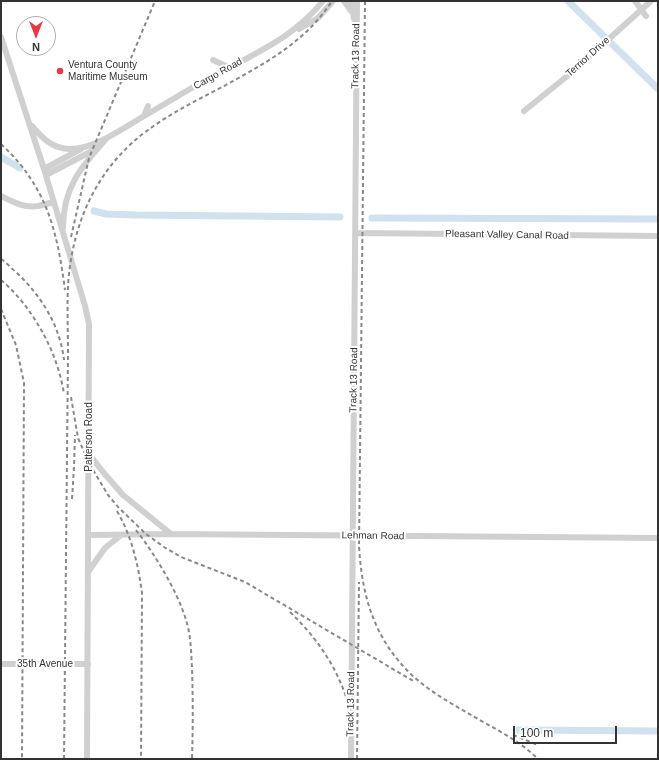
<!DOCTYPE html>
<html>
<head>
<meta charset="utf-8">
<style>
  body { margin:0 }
  #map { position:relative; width:659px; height:760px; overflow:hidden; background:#fff; font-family:Arial,sans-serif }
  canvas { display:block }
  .frame { position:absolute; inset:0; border:2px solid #333; pointer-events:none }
  .north { position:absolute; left:16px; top:16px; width:40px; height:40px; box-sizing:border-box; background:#fff; border:1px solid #adadad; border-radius:50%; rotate:180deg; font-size:11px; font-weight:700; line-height:16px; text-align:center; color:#333 }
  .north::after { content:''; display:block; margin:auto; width:14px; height:18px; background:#e63946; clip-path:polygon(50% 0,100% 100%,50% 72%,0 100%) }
  .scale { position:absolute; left:513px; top:726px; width:104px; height:18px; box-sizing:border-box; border:2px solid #333; border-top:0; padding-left:5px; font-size:12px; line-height:14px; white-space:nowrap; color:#333; -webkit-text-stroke:3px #fff; paint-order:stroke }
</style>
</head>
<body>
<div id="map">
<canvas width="659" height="760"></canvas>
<div class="frame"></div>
<div class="north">N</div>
<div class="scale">100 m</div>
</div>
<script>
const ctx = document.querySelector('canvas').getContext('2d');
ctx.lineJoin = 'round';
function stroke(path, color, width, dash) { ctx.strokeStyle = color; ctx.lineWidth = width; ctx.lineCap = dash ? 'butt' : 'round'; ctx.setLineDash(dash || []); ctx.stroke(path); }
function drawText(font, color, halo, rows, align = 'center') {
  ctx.font = font + ' Arial,sans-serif'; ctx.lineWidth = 4; ctx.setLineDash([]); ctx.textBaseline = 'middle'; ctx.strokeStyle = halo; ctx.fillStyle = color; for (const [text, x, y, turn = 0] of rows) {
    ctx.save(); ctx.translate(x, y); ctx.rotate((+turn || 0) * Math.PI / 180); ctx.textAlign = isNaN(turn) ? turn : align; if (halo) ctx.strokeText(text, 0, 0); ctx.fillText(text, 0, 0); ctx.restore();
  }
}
stroke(new Path2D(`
  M 568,1 L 658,89
  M 1,157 L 20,168
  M 94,211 L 106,214 L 136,215 L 340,217
  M 372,218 L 658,219
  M 519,730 L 658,731`), '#cfe2ee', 7);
stroke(new Path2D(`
  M 344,1 L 351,11
  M 351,1 L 354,19
  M 635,1 L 646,16
  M 299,29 L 318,18 L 333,1
  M 1,37 L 44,169 L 85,306 L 89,324 L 87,759
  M 213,60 L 230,68
  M 524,111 L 571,73 L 651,1
  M 144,116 L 148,106
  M 32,126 C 42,138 53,149 70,149 C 93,149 119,131 139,119 C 160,107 181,94 202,82 C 230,67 258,54 285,36 C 299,26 312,15 323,1
  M 44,169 L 81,149
  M 46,175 L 94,150
  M 1,196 C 13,202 24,208 38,206 C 43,205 49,203 54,202
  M 63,227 C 63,188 81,167 106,139
  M 356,233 L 658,236
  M 89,454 L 103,472 L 123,495 L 171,534
  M 88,535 L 171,534 L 658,538
  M 88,572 L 105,548 L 121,535
  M 1,664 L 88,664
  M 351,759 L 357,1`), '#d0d0d0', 6);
stroke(new Path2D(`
  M 365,1 L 359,546 C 362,598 375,641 414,677 C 433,694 456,706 478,719 C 499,731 521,742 538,759
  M 1,144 C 47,187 57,230 65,290
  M 71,237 L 89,158 L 155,1
  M 1,259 C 7,263 12,269 18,274 C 42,297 60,326 64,360
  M 1,280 C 33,307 58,353 64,394
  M 1,309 L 16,345 L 24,383 L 22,759
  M 71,397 L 78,438 L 89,463 L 108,495 L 119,508 L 146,534 L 164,547 L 181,557 L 245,582 L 415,682
  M 72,499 L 74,467 L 75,435
  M 117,511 C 132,537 138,564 142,593 L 141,759
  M 136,530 C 154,553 178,592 186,620 C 191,635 191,652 192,668 C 193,698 193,729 192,759
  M 290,612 C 323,644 344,678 353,723
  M 513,735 L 538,745
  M 64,759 L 68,355 C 68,332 67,309 68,286 C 72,223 97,167 148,130 C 175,110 206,96 235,80 C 273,59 308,38 332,1
  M 357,759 L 359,582`), '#888', 2, [4, 3]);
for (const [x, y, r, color] of [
  [60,71,4,"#e63946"]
]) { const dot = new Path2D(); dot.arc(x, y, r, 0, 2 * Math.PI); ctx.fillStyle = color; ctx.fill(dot); stroke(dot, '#fff', 1.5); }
drawText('10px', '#333', '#fff', [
  ["Track 13 Road",356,56,-89],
  ["Terrior Drive",588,57,-42],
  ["Cargo Road",218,74,-29],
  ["Pleasant Valley Canal Road",507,235,1],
  ["Track 13 Road",354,380,-89],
  ["Patterson Road",89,437,-90],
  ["Lehman Road",373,536,1],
  ["35th Avenue",45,664],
  ["Track 13 Road",351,704,-89]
]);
drawText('10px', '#333', '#fff', [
  ["Ventura County",68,65],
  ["Maritime Museum",68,77]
], 'left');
</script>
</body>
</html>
